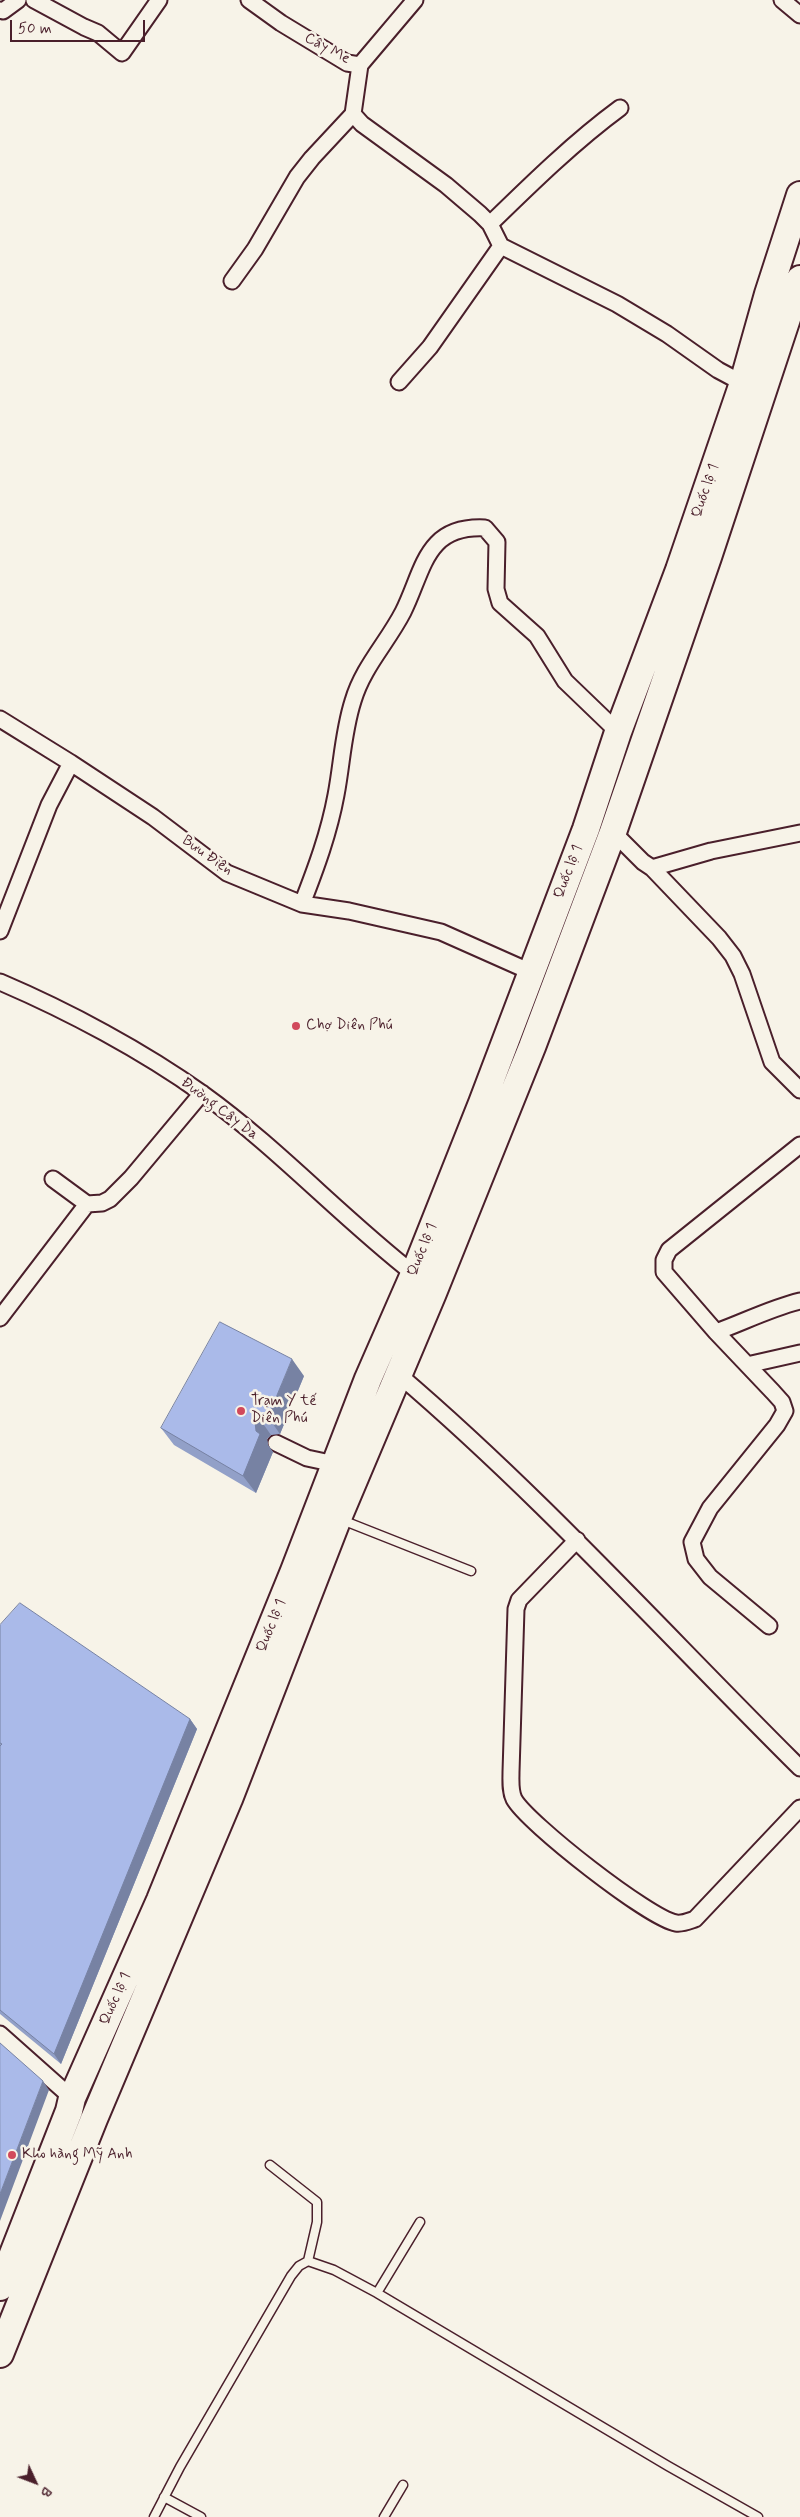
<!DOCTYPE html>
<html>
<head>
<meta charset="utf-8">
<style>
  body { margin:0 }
  #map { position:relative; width:800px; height:2517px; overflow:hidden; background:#f7f3e8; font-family:Mynerve,sans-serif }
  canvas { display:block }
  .north { position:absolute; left:10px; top:2457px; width:50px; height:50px; -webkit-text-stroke:4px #f7f3e8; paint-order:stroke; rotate:133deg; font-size:14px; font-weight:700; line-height:20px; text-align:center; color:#4a1f2b }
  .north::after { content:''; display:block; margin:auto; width:18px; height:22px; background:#4a1f2b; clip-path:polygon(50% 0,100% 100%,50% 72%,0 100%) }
  .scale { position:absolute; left:10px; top:20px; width:135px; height:22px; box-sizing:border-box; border:2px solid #4a1f2b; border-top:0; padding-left:6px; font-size:15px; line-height:18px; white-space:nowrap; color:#4a1f2b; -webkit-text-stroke:4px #f7f3e8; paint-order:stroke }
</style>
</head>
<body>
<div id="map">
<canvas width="800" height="2517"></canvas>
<div class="north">B</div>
<div class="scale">50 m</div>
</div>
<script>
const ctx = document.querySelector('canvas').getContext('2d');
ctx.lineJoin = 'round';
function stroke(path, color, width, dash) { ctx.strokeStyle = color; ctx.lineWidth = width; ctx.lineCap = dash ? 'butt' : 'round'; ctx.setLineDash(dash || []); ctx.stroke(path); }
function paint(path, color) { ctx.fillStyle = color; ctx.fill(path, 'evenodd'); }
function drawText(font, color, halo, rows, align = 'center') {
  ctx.font = font + ' Mynerve,sans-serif'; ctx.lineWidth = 5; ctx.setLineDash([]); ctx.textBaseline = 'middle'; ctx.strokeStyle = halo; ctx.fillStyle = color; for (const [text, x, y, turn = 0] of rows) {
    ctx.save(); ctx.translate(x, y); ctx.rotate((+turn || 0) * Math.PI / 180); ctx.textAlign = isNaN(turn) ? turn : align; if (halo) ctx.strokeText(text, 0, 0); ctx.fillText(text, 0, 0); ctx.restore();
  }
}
const lane = new Path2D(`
  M 342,1520 L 471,1571
  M 270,2165 L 317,2202 L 317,2222 L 308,2261
  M 377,2293 L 420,2222
  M 164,2497 L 201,2517
  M 154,2517 L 180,2467 L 291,2276 L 299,2266 L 308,2261 L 334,2270 L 377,2293 L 668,2466 L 758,2517
  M 384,2517 L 403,2485`);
const street = new Path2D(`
  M 34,0 L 84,27 L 98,33 L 122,53 L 159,0
  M 249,0 L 281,23 L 347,63 L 360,65 L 415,0
  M 782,0 L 800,15
  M 0,10 L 3,11 L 18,0
  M 360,65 L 353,114 L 362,124 L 446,185 L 480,214 L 490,224 L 501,246 L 617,304 L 667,334 L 718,370 L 748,386
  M 490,224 C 531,184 575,141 620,108
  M 232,281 L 255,249 L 297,177 L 312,158 L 353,114
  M 399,382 L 430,347 L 501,246
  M 0,719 L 71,763
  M 613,832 L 643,862 L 652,868 L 711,851 L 800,833
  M 652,868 L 719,938 L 733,956 L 742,974 L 772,1062 L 800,1090
  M 302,904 C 316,868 329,833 336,795 C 342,764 343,732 353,701 C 363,667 387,643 403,612 C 424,570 425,525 485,528 L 497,542 L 496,589 L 500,603 L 537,636 L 565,681 L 618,732
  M 0,931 L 49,805 L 71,763 L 153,817 L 227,873 L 302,904 L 349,911 L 441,932 L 531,972
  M 0,982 C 68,1011 143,1051 203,1094 C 278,1148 341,1217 414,1274
  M 53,1179 L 87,1204 L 102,1203 L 110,1199 L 131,1178 L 202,1093
  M 0,1318 L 87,1204
  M 716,1332 C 744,1322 771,1308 800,1301
  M 747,1365 L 800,1353
  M 398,1374 C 541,1496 667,1636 800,1768
  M 276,1443 L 307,1458 L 335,1464
  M 577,1540 L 519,1600 L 516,1609 L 511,1772 C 511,1781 510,1791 514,1799 C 527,1823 650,1919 676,1923 C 683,1924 689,1921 695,1919 L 800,1808
  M 769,1626 L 710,1577 L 696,1559 L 692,1542 L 710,1508 L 777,1425 L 785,1411 L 782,1402 L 773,1392 L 716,1332 L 664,1272 L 664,1260 L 669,1250 L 800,1145
  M 0,2034 L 72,2098`);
const highway = new Path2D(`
  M 0,2287 L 69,2111 L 72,2098 L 160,1900 L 294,1571 L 368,1379 L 414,1274 L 482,1103 L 586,829 L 618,732 L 679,570 L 743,383 L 768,294 L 800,195
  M 0,2354 L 94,2119 L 229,1799 L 338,1518 L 433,1293 L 532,1047 L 613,832 L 708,557 L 800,279`);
stroke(lane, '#4a1f2b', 11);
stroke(street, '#4a1f2b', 19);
stroke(highway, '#4a1f2b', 30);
stroke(lane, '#f7f3e8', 8);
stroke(street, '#f7f3e8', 15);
stroke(highway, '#f7f3e8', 26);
paint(new Path2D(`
  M 304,1376 L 280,1434 L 271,1435 L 267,1439 L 268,1445 L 273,1452 L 256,1493 L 174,1445 L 161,1428 Z
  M 0,1625 L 190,1719 L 197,1729 L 61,2064 L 0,2014 Z`), '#92a0c8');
paint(new Path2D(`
  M 292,1359 L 304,1376 L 280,1434 L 268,1417 Z
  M 259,1418 L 271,1435 L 267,1439 L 268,1445 L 273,1452 L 256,1493 L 243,1476 L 256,1431 L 255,1422 Z
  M 190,1719 L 197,1729 L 61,2064 L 54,2054 Z
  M 43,2081 L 49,2090 L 0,2221 L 0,2194 Z`), '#7782a3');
const building = new Path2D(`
  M 220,1322 L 292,1359 L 268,1417 L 259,1418 L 255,1422 L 256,1431 L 260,1434 L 243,1476 L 161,1428 Z
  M 20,1603 L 190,1719 L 54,2054 L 0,2010 L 0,1746 L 2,1744 L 0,1743 L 0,1625 Z
  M 0,2043 L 43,2081 L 0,2194 Z`);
paint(building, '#aabae9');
stroke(building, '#7782a3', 1);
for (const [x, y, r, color] of [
  [296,1026,5,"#d1495b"],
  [241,1411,5,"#d1495b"],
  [12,2155,5,"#d1495b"]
]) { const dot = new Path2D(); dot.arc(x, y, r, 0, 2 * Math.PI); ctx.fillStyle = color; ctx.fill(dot); stroke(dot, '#f7f3e8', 2); }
drawText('15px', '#4a1f2b', '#f7f3e8', [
  ["Cây Me",327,49,28],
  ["Quốc lộ 1",706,491,-71],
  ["Bưu Điện",207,856,35],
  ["Quốc lộ 1",569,872,-69],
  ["Đường Cây Da",219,1109,37],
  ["Quốc lộ 1",423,1250,-68],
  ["Quốc lộ 1",272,1626,-68],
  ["Quốc lộ 1",116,1999,-66]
]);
drawText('15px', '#4a1f2b', '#f7f3e8', [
  ["Chợ Diên Phú",306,1026],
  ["Trạm Y tế",251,1402],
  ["Diên Phú",251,1419],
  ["Kho hàng Mỹ Anh",22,2155]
], 'left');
</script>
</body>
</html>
